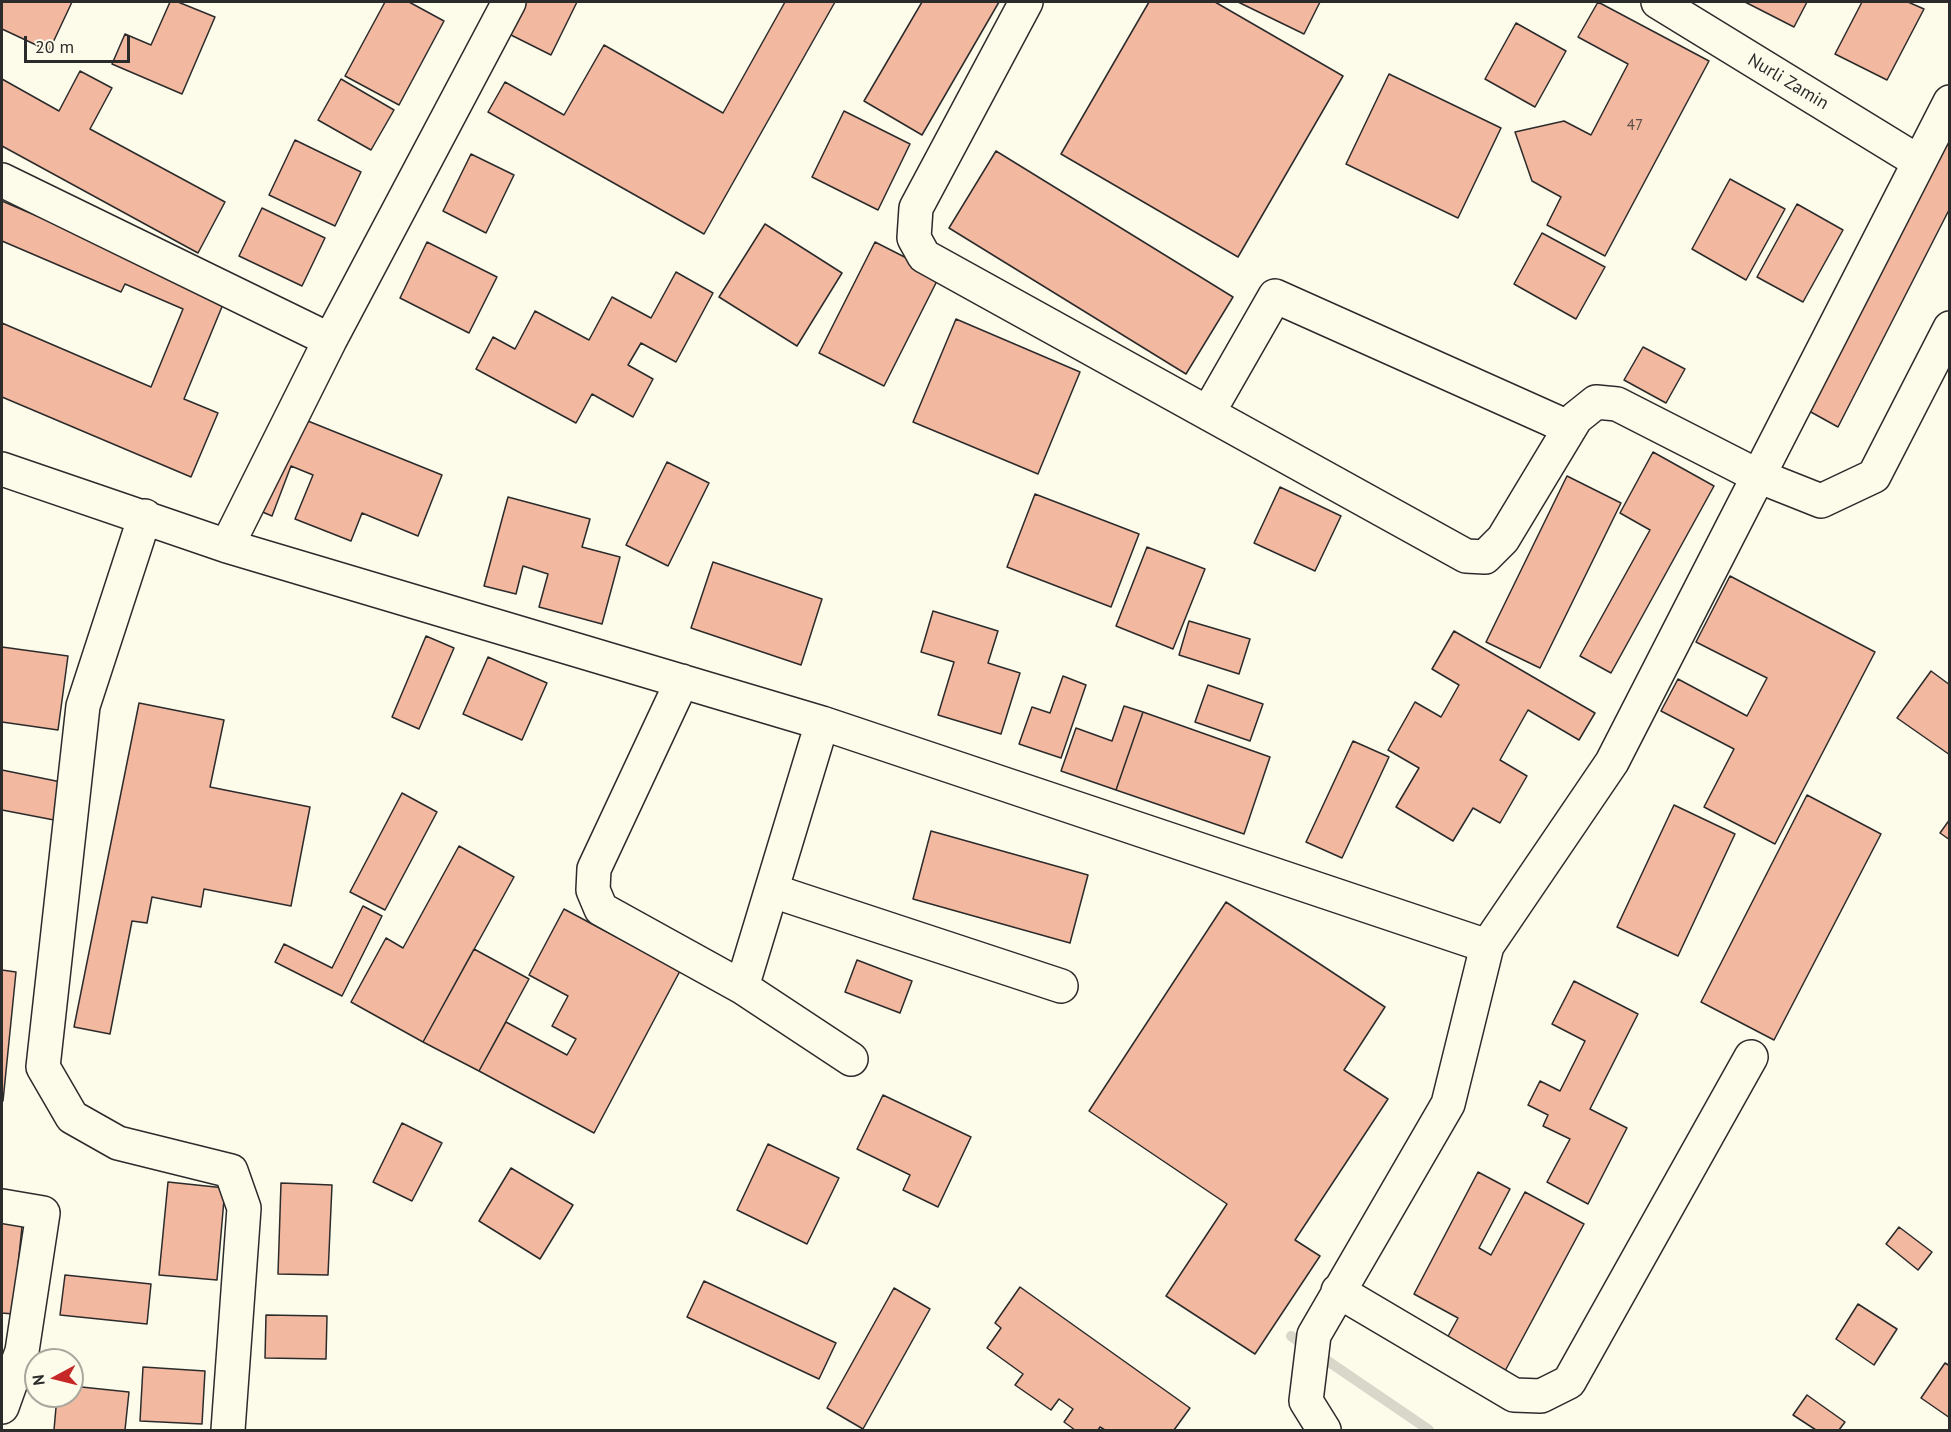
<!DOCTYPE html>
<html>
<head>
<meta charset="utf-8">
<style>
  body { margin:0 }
  #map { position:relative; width:1951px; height:1432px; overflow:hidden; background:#fdfbea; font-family:"PT Sans",sans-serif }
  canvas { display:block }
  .frame { position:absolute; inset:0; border:3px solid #2b2b2b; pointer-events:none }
  .north { position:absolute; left:24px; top:1348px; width:60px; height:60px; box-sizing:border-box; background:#fdfbea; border:2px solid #a9a89e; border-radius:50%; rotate:263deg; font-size:16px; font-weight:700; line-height:24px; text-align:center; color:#2b2b2b }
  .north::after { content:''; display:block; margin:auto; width:21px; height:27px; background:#c62828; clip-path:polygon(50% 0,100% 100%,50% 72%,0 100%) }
  .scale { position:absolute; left:24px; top:36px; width:106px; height:27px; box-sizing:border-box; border:3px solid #2b2b2b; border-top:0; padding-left:8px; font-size:18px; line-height:21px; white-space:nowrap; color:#2b2b2b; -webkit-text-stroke:4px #fdfbea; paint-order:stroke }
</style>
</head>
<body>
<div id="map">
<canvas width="1951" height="1432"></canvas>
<div class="frame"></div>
<div class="north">N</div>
<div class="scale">20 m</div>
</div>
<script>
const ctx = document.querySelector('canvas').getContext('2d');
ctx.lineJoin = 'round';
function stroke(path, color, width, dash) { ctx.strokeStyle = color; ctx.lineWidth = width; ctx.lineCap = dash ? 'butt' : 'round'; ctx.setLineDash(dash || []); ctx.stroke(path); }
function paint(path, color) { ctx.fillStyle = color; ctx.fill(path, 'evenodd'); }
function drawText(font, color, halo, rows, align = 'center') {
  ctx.font = font + ' "PT Sans",sans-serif'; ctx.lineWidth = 4.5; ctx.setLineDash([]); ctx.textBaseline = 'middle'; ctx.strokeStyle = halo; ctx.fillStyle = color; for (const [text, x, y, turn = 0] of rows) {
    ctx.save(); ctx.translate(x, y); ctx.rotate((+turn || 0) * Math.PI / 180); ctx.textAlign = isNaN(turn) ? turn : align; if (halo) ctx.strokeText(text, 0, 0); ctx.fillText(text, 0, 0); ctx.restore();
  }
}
stroke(new Path2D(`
  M 1291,1336 L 1429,1430`), '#d8d7c9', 10);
const building = new Path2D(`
  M 2,2 L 72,2 L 49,51 L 2,29 Z
  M 170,2 L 178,2 L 215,17 L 182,94 L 112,64 L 125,34 L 151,45 Z
  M 385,2 L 409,2 L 444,21 L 399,105 L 345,76 Z
  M 523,2 L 577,2 L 551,55 L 507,33 Z
  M 785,2 L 835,2 L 704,234 L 488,112 L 505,82 L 564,115 L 604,45 L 723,113 Z
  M 922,2 L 999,2 L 922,135 L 864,101 Z
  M 1149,2 L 1215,2 L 1343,76 L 1238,257 L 1061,154 Z
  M 1238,2 L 1320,2 L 1304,34 Z
  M 1598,2 L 1709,61 L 1605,256 L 1547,225 L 1561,197 L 1532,181 L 1515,132 L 1564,121 L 1591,135 L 1628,64 L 1578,37 Z
  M 1745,2 L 1807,2 L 1794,27 Z
  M 1862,2 L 1908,2 L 1924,9 L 1887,80 L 1835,54 Z
  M 1516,23 L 1566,51 L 1535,107 L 1485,79 Z
  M 80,71 L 112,88 L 90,129 L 225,202 L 198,253 L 2,146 L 2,79 L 59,111 Z
  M 1389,74 L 1501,128 L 1458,218 L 1346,164 Z
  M 341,79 L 394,110 L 371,150 L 318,120 Z
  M 844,111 L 910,144 L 878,210 L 812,177 Z
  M 1950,136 L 1950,208 L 1838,427 L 1809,411 Z
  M 295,140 L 361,172 L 335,226 L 269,195 Z
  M 996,151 L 1233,297 L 1186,374 L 949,228 Z
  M 471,154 L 514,175 L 486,233 L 443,211 Z
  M 1730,179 L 1785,209 L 1746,280 L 1692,249 Z
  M 2,201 L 226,297 L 184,399 L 218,413 L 191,477 L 2,397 L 2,323 L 151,387 L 183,309 L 125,284 L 121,292 L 2,241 Z
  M 1797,204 L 1843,230 L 1803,302 L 1757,277 Z
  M 262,208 L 325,238 L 302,286 L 239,256 Z
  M 765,224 L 842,273 L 797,346 L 719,297 Z
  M 1542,233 L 1605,267 L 1576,319 L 1514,284 Z
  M 427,242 L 497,277 L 469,333 L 400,298 Z
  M 875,242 L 940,275 L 884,386 L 819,353 Z
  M 676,272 L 713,293 L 676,362 L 641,343 L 628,365 L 653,379 L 633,417 L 592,394 L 576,423 L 476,369 L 493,337 L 515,349 L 535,311 L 589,340 L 612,297 L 651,318 Z
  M 956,319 L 1080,372 L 1038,474 L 913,422 Z
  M 1643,347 L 1685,369 L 1666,403 L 1624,380 Z
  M 298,417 L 442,475 L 418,536 L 362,513 L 351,541 L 295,519 L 313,475 L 291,466 L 272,516 L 260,511 Z
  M 1653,452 L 1714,486 L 1611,673 L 1580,656 L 1650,530 L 1620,513 Z
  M 667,462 L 709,483 L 668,566 L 626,545 Z
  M 1567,476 L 1621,503 L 1540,668 L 1486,642 Z
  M 1280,487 L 1341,516 L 1315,571 L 1254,543 Z
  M 1035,494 L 1139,534 L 1111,607 L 1007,567 Z
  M 508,497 L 590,519 L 582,547 L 620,557 L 602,624 L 539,607 L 548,574 L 523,566 L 516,594 L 484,586 Z
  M 1147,547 L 1205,569 L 1173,649 L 1116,626 Z
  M 713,562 L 822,599 L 801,665 L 691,628 Z
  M 1730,576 L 1875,652 L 1775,844 L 1704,807 L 1734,749 L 1661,711 L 1678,679 L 1747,716 L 1767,678 L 1696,642 Z
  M 933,611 L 998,631 L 988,663 L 1020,673 L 1001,734 L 938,715 L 954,662 L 921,652 Z
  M 1189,621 L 1250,639 L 1239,674 L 1179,655 Z
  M 1454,631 L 1595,713 L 1579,740 L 1528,710 L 1500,760 L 1527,776 L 1500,823 L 1473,808 L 1453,841 L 1396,807 L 1419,768 L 1388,750 L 1415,702 L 1441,717 L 1459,685 L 1432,669 Z
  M 426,636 L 454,648 L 419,729 L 392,717 Z
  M 2,647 L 68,656 L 58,730 L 2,722 Z
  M 488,657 L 547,683 L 522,740 L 463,714 Z
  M 1931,671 L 1950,685 L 1950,755 L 1897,718 Z
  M 1063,676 L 1086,685 L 1061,758 L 1019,744 L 1032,707 L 1050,713 Z
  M 1208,685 L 1263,704 L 1250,741 L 1195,722 Z
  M 139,703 L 224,720 L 210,787 L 310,807 L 291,906 L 204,889 L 201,907 L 152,897 L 147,923 L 132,921 L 110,1034 L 74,1027 Z
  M 1124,706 L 1143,712 L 1116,790 L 1061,771 L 1076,728 L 1112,741 Z
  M 1143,712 L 1270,757 L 1244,834 L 1116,790 Z
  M 1353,741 L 1389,757 L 1342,858 L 1306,842 Z
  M 2,770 L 61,782 L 54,820 L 2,810 Z
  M 402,793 L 437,812 L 385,910 L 350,892 Z
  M 1807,795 L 1881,834 L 1774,1040 L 1701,1002 Z
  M 1674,805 L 1735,834 L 1678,956 L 1617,927 Z
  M 1950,819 L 1950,840 L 1940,833 Z
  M 931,831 L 1088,875 L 1070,943 L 913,899 Z
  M 459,846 L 514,877 L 423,1042 L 351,1002 L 386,938 L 403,948 Z
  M 1226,902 L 1385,1007 L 1344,1070 L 1388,1099 L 1295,1240 L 1320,1256 L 1255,1354 L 1166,1296 L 1227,1204 L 1089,1111 Z
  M 363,906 L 382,916 L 342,996 L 275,962 L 284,944 L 332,968 Z
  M 564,909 L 680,971 L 594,1133 L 479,1071 L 506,1022 L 567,1055 L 576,1039 L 552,1026 L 568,996 L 529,975 Z
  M 474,949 L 529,979 L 479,1071 L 423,1042 Z
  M 857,960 L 912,981 L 900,1013 L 845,992 Z
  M 2,970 L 16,972 L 3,1101 L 2,1101 Z
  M 1574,981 L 1638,1014 L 1590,1109 L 1627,1128 L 1588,1204 L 1547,1182 L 1570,1139 L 1543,1126 L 1548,1115 L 1528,1105 L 1540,1081 L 1560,1091 L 1585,1041 L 1552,1024 Z
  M 883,1095 L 971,1137 L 938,1207 L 903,1190 L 910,1175 L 857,1149 Z
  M 402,1123 L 442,1143 L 412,1201 L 373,1182 Z
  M 768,1144 L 839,1178 L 807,1244 L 737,1210 Z
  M 511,1168 L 573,1205 L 540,1259 L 479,1221 Z
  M 1478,1172 L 1510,1189 L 1479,1248 L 1491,1255 L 1525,1192 L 1584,1224 L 1505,1371 L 1446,1340 L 1458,1318 L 1414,1294 Z
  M 168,1182 L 225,1188 L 217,1280 L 159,1275 Z
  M 281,1183 L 332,1185 L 328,1275 L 278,1274 Z
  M 2,1214 L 23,1217 L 13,1314 L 2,1313 Z
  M 1899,1227 L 1932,1252 L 1918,1270 L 1886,1244 Z
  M 65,1275 L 151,1284 L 147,1324 L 60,1315 Z
  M 704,1281 L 836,1343 L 819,1379 L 687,1317 Z
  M 1020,1287 L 1190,1408 L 1174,1430 L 1105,1430 L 1100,1427 L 1098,1430 L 1075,1430 L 1064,1422 L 1073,1409 L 1059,1399 L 1051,1410 L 1015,1385 L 1023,1374 L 987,1348 L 1001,1328 L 995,1323 Z
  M 894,1288 L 930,1309 L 863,1429 L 827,1408 Z
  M 1858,1304 L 1897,1329 L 1874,1365 L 1836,1339 Z
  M 266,1315 L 327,1316 L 326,1359 L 265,1358 Z
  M 1945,1363 L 1950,1366 L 1950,1418 L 1921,1398 Z
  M 143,1367 L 205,1371 L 202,1424 L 140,1421 Z
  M 72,1386 L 129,1392 L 125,1430 L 54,1430 L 57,1396 L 72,1396 Z
  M 1807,1395 L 1845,1422 L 1839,1430 L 1816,1430 L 1793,1415 Z`);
paint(building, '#f2b8a0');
stroke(building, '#2b2b2b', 1.5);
const minor = new Path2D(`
  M 1026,2 L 916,208 L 914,238 L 924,256 L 1466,556 L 1485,557 L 1503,539 L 1576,418 L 1596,402 L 1617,404 L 1758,476 L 1821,501 L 1874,476 L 1950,328
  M 1658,2 L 1919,162
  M 2,180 L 330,340
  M 1208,413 L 1275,296 L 1570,428
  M 2,469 L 227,546 L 822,723 L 1487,946 L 1612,762 L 1950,102
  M 145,516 L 83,706 L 43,1067 L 72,1117 L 118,1143 L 231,1171 L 244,1208 L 228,1430
  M 227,546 L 330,340 L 509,2
  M 682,681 L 594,869 L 593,890 L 601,909 L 742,987 L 851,1059
  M 773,891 L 1061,986
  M 742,987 L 822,723
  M 2,1206 L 43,1213 L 22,1351 L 2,1407
  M 1338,1291 L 1514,1395 L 1541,1396 L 1569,1382 L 1751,1057
  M 1324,1430 L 1306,1401 L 1314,1335 L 1448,1104 L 1487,946`);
stroke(minor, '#2b2b2b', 36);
stroke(minor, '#fdfbea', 33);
drawText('15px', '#5d4e48', null, [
  ["47",1635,126]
]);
drawText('18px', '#2b2b2b', '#fdfbea', [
  ["Nurli Zamin",1788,82,31]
]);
</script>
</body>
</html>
